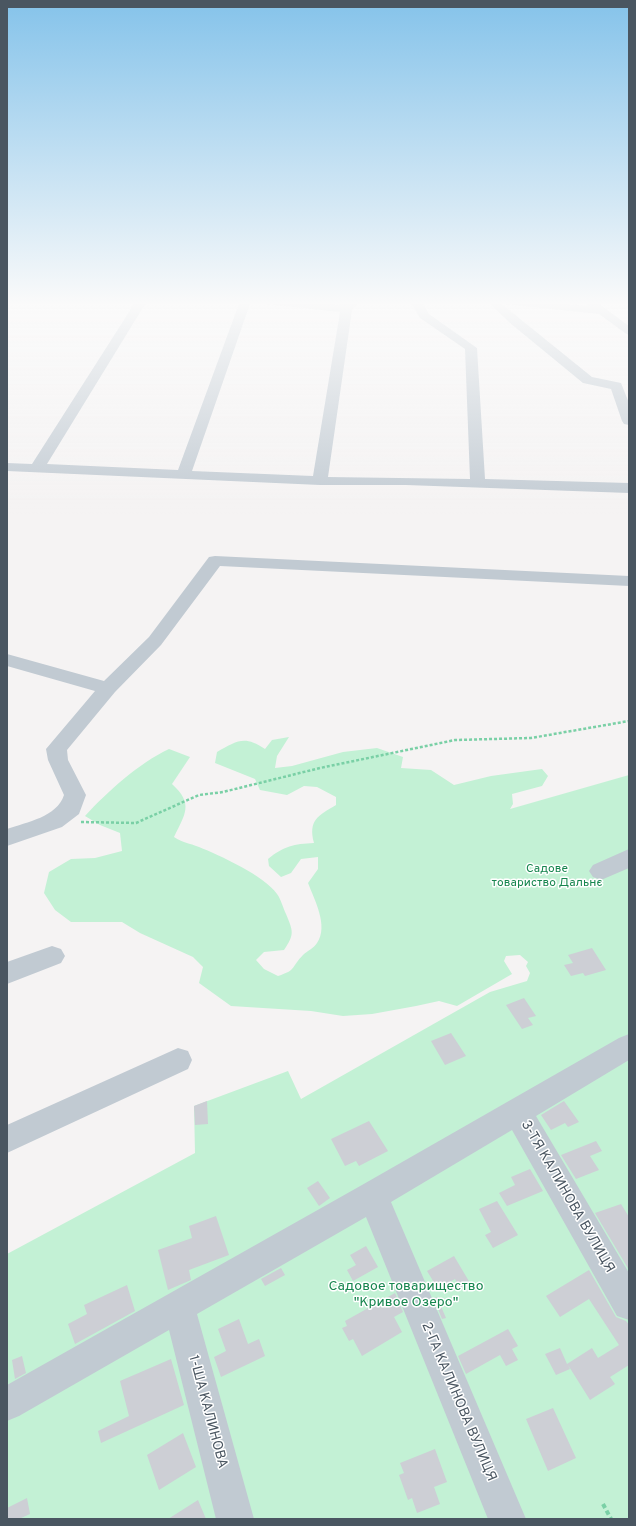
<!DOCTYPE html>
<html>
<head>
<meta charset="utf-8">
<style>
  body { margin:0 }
  #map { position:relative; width:636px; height:1526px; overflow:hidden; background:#f5f3f3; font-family:Overpass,sans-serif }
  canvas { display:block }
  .frame { position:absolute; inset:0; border:8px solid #4a5661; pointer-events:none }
</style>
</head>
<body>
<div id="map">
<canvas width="636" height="1526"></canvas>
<div class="frame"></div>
</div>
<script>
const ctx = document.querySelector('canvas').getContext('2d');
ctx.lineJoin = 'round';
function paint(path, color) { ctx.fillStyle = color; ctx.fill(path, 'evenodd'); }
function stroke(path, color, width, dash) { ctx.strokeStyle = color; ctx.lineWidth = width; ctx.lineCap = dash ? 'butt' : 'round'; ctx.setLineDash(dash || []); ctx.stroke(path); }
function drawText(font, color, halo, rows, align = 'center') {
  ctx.font = font + ' Overpass,sans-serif'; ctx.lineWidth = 3; ctx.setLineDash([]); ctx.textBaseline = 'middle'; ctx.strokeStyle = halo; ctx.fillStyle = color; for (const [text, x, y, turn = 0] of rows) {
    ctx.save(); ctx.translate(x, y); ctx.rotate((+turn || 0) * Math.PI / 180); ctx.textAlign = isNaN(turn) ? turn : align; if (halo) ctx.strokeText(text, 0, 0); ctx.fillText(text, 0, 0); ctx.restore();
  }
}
paint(new Path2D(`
  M 289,737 L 277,756 L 275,768 L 292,766 L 343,752 L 377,748 L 403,757 L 401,768 L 431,770 L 454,785 L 491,776 L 542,769 L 548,776 L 542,786 L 512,794 L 513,804 L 510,809 L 629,775 L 629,1519 L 7,1519 L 7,1254 L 195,1153 L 194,1106 L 288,1071 L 301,1099 L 490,992 L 527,981 L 530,973 L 526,966 L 528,962 L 520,955 L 506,956 L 504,961 L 512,974 L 457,1006 L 439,1001 L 416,1006 L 372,1014 L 343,1016 L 311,1011 L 231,1006 L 199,983 L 203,967 L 193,957 L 140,933 L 122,922 L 71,922 L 55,910 L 44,893 L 49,872 L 71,859 L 95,858 L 122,851 L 120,833 L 100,825 L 85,816 C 107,792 139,763 169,749 L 190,757 L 172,784 C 194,804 185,814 174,837 C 183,843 189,843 199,847 C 219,855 265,876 277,894 C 281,899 283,908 286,914 C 293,931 295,934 284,950 L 264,952 L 256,960 L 264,969 L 278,976 C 297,970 291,967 303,955 C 307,951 314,948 317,943 C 329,926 314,899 308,883 L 318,869 L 318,857 L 301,859 L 291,873 L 281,877 L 269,866 L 268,859 C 284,846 294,844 314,843 C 308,820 318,816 336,805 L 336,797 L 317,787 L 304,786 L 287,795 L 260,790 L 255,779 L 215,763 L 217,752 C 237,741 244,735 265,749 L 272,740 Z`), '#c3f1d5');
paint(new Path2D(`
  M 592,948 L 606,970 L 585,976 L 583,973 L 571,976 L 564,965 L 573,963 L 568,955 Z
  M 524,998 L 536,1016 L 528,1018 L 533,1025 L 522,1029 L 506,1005 Z
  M 451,1033 L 466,1056 L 445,1065 L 431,1041 Z
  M 207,1101 L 208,1124 L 195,1125 L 194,1106 Z
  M 564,1101 L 579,1122 L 568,1127 L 565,1123 L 551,1130 L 541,1115 Z
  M 369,1121 L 388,1151 L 359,1166 L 356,1161 L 345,1166 L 331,1139 Z
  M 596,1141 L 602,1151 L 590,1156 L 599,1170 L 576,1179 L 561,1155 Z
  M 530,1169 L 543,1191 L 507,1206 L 499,1193 L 515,1185 L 511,1177 Z
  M 318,1181 L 330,1198 L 319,1206 L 307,1188 Z
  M 497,1201 L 518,1235 L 493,1248 L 485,1235 L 491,1232 L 479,1209 Z
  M 621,1204 L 629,1217 L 629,1270 L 595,1213 Z
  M 216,1216 L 229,1255 L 189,1270 L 191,1280 L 168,1290 L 158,1250 L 192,1238 L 189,1226 Z
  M 366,1246 L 378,1267 L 353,1281 L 347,1270 L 356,1265 L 350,1255 Z
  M 454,1256 L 470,1283 L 460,1288 L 455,1279 L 438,1289 L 427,1271 Z
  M 281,1268 L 285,1275 L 265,1286 L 261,1279 Z
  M 589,1270 L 616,1317 L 626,1321 L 629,1325 L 629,1365 L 610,1377 L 615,1384 L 590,1400 L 568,1365 L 570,1369 L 556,1375 L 545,1354 L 560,1348 L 567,1364 L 592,1348 L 598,1358 L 619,1345 L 589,1299 L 560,1317 L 546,1296 Z
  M 127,1285 L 135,1311 L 75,1344 L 68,1324 L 87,1314 L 84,1305 Z
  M 395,1293 L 403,1312 L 394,1317 L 402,1332 L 362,1356 L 353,1339 L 349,1341 L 342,1328 L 347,1326 L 345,1321 Z
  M 437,1297 L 446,1318 L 442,1319 L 434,1299 Z
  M 239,1319 L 248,1344 L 259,1339 L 265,1356 L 221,1377 L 214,1357 L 226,1351 L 218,1329 Z
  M 508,1329 L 518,1346 L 512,1349 L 518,1360 L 506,1366 L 500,1355 L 466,1374 L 458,1356 Z
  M 22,1356 L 26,1373 L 15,1379 L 12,1360 Z
  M 171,1359 L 184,1405 L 101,1443 L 98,1431 L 129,1416 L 120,1381 Z
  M 553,1408 L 576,1458 L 548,1471 L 526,1419 Z
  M 183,1433 L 196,1467 L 159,1490 L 147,1455 Z
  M 435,1449 L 447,1482 L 434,1487 L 440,1504 L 417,1513 L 412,1498 L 408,1500 L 399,1475 L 404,1473 L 400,1463 Z
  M 27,1498 L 30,1514 L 19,1519 L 7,1519 L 7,1508 Z
  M 198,1500 L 206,1519 L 168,1519 Z`), '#cdcfd5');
stroke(new Path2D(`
  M 81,822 L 136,823 L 199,795 L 223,792 L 320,768 L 455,740 L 531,738 L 629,721`), '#7ad0a6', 2.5, [3, 2]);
stroke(new Path2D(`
  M 603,1504 L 611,1519`), '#7ad0a6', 4, [4.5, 3]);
paint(new Path2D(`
  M 136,301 L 147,301 L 47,464 L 178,470 L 240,301 L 251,301 L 192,471 L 313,476 L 340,312 L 267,304 L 261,301 L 296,301 L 343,305 L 348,301 L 359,301 L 352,310 L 328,477 L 470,479 L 465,349 L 420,318 L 410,301 L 421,301 L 429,314 L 477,348 L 485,479 L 629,483 L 629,493 L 406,485 L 320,485 L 7,471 L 7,463 L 32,464 Z
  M 487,301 L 498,301 L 592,377 L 621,383 L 629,403 L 629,425 L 624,424 L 622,421 L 611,389 L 583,383 L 510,323 Z
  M 500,301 L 534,301 L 588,306 L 585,303 L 587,301 L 595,301 L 629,326 L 629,335 L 625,333 L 599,314 L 506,304 Z
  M 215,556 L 629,576 L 629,586 L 220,566 L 161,645 L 115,692 L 67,750 L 68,760 L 86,795 L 79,814 L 62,827 L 7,846 L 7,829 C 27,822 57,817 64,795 L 48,760 L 46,749 L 95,691 L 7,666 L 7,654 L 104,681 L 149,637 L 209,557 Z
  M 629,849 L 629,868 L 601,880 L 593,877 L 589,871 L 593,865 Z
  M 52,946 L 61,949 L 65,956 L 61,963 L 7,984 L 7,962 Z
  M 629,1034 L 629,1060 L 536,1116 L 629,1273 L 629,1320 L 617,1316 L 512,1130 L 391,1202 L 526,1519 L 488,1519 L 366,1217 L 197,1314 L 254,1519 L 216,1519 L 169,1330 L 19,1416 L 7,1421 L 7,1385 L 362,1185 L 619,1038 Z
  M 178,1048 L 188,1051 L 192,1060 L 188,1069 L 7,1153 L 7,1125 Z`), '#c1cad2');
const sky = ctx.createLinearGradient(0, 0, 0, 514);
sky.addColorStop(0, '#85c3ea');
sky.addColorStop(0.59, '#fafafa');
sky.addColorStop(1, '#fafafa00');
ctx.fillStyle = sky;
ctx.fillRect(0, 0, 636, 514);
drawText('12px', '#17864f', '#fff', [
  ["Садове",547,870],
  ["товариство Дальнє",547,884]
]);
drawText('14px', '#4a5661', '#fff', [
  ["3-ТЯ КАЛИНОВА ВУЛИЦЯ",567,1197,60],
  ["2-ГА КАЛИНОВА ВУЛИЦЯ",458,1402,67],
  ["1-ША КАЛИНОВА",207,1412,75]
]);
drawText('14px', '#17864f', '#fff', [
  ["Садовое товарищество",406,1287],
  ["\"Кривое Озеро\"",406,1303]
]);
</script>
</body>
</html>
